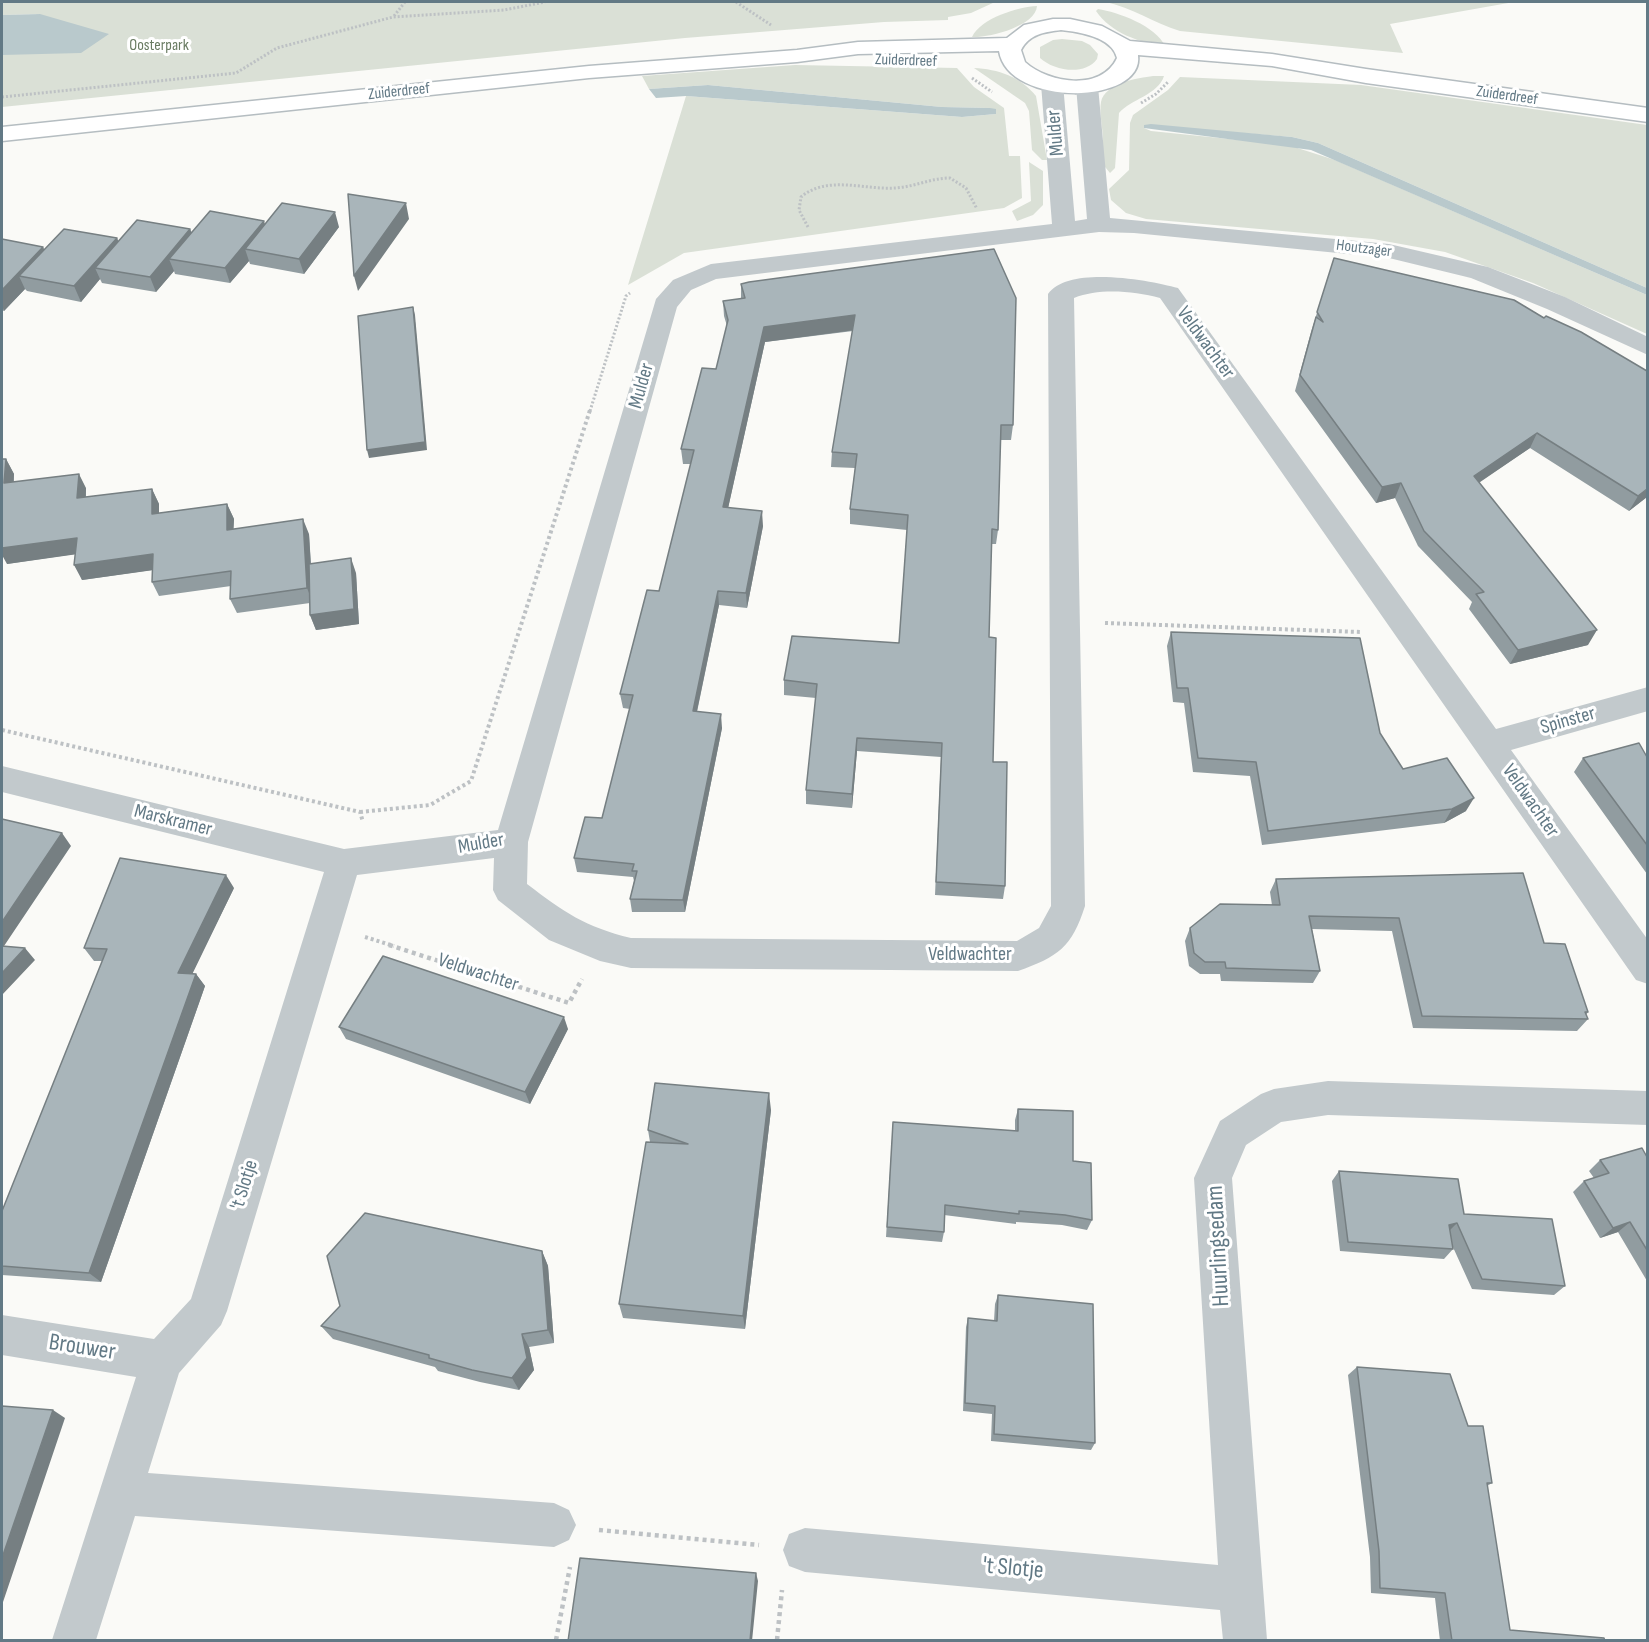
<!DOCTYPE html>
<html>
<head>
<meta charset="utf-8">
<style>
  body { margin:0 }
  #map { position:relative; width:1649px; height:1642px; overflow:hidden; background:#fafaf7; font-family:"Sofia Sans Condensed",sans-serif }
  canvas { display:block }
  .frame { position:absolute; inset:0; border:3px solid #627985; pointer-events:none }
</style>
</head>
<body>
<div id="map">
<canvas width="1649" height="1642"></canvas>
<div class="frame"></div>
</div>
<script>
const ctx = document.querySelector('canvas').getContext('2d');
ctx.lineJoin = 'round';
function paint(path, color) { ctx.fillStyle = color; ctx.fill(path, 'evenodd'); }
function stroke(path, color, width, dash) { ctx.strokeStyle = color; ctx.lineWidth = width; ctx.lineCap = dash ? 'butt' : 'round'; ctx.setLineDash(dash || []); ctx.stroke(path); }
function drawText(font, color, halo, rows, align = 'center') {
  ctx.font = font + ' "Sofia Sans Condensed",sans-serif'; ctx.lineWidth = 6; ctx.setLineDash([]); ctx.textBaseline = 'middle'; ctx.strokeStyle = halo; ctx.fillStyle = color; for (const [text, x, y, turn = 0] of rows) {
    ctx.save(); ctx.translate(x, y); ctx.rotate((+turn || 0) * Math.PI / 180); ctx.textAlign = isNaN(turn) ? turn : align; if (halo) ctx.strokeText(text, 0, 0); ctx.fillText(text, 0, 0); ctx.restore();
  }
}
paint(new Path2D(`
  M 2,2 L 995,2 L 971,13 L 948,17 L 948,20 L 884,22 L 685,38 L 2,107 L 2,54 L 40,14 L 2,15 Z
  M 1106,2 L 1514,2 L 1390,24 L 1403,53 L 1180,31 C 1154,23 1133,8 1106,2 Z
  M 1037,6 C 1036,26 989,38 972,37 C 981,18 1018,7 1037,6 Z
  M 1098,9 C 1118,12 1156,26 1165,46 C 1140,43 1111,33 1096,11 Z
  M 1062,39 L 1082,41 L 1090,45 L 1098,54 L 1097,59 C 1085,76 1054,71 1040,58 L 1040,47 L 1053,40 Z
  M 795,65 L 957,68 L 974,87 L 1004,108 L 1009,156 L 1020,156 L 1022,198 L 1004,208 L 684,253 L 628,285 L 686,96 L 962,117 L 996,114 L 990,108 L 942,107 L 708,85 L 649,89 L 642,76 Z
  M 974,68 C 998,69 1021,77 1036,96 L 1047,160 L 1042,160 L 1032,150 L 1029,111 L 1025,103 Z
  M 1153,76 L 1164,76 C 1158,95 1131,99 1119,113 L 1115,168 L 1110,173 L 1101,162 L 1100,144 L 1103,140 C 1103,129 1099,113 1101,102 C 1105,83 1138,78 1153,76 Z
  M 1180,77 L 1361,85 L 1647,125 L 1647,288 L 1318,143 L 1292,137 L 1144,125 L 1144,128 L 1151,131 L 1288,145 L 1335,160 L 1647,295 L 1647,334 L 1533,283 L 1445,252 L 1373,239 L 1146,219 L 1126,213 L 1111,200 L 1109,189 L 1129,170 L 1130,123 L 1133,115 L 1168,90 Z
  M 1029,162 L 1043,171 L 1043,205 L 1033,215 L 1017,221 L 1012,211 L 1031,201 Z`), '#dae0d6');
paint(new Path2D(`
  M 40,14 L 109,34 L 81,53 L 2,55 L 2,15 Z
  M 708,85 L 942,107 L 990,108 L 996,109 L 996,114 L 962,117 L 686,96 L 656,98 L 649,89 Z
  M 1151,124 L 1292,137 L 1318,143 L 1647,288 L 1647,295 L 1311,150 L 1144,128 L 1144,125 Z`), '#b9c9cc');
const secondary = new Path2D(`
  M 1053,19 L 1070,19 L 1102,26 L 1130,41 L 1272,54 L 1366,69 L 1648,108 L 1648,122 L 1366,83 L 1272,66 L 1138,55 C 1145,105 1008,108 999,51 L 858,54 L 797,62 L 589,78 L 2,141 L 2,127 L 589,66 L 797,50 L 858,42 L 1007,38 L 1024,25 ZM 1061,30 C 1080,32 1112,37 1117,58 C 1101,92 1048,83 1025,62 L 1021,50 C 1029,34 1045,32 1061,30 Z`);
stroke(secondary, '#b5bdc1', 3);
stroke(new Path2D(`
  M 736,2 L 771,25
  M 394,16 L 405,2
  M 972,78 L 992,92
  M 2,97 L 236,73 L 277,48 L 393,17 L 504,10 L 545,2
  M 1141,103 L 1156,94 L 1168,82
  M 808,227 L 799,210 L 801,197 C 827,175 864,190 895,188 C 914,187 931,178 950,178 L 966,188 L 977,209
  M 590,411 L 626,296 L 630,293`), '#bdc1c4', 3, [2, 2]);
stroke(new Path2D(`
  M 1105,623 L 1361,632
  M 2,730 L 360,812 L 363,822
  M 360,812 L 430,805 L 471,781 L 590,410
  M 365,937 L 394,946`), '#bdc1c4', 4, [3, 3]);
stroke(new Path2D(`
  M 389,945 L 569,1003 L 582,979
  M 599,1530 L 759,1545
  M 556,1640 L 570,1567
  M 777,1640 L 782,1590`), '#bdc1c4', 4.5, [4, 4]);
paint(new Path2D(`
  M 1052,77 L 1060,79 L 1063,84 L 1075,221 L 1087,219 L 1076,86 L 1079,81 L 1095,81 L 1098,86 L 1110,218 L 1389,244 L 1488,267 L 1565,297 L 1648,337 L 1648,355 L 1547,309 L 1471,278 L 1389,258 L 1134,233 L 1099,232 L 716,279 L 691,290 L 677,307 L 528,842 L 527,884 C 564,912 585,927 631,938 L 1017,941 L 1039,928 L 1051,906 L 1048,294 C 1068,265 1149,280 1178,288 L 1496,729 L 1648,687 L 1648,711 L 1511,750 L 1648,940 L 1648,984 L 1636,980 L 1160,298 C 1133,291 1099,288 1074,298 L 1085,906 C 1072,947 1058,957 1018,971 L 631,968 L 600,961 L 549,940 L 498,900 L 493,890 L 494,858 L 357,875 L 227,1311 L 221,1325 L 179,1373 L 148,1473 L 554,1503 L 569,1510 L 576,1525 L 569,1540 L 554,1547 L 135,1516 L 96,1640 L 52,1640 L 136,1377 L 2,1355 L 2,1315 L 154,1339 L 191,1299 L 324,872 L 2,792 L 2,766 L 344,849 L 498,830 L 656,299 L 673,280 L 711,264 L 1052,224 L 1041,84 L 1044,79 Z
  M 1328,1081 L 1648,1091 L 1648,1125 L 1328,1115 L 1281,1122 L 1246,1145 L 1232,1178 L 1267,1640 L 1223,1640 L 1220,1610 L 805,1572 L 789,1566 L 783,1550 L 789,1534 L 805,1528 L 1218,1565 L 1194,1178 L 1220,1121 L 1261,1094 L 1274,1089 Z`), '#c2c9cc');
paint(secondary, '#fff');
paint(new Path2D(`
  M 265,224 L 339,227 L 304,274 L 250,264 L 249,261 L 230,283 L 175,274 L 174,271 L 156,292 L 102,283 L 100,279 L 81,302 L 27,291 L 25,289 L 4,311 L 2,310 L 2,239 L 44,249 L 117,238 L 118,241 L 190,229 L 192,233 Z
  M 994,249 L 1013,425 L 1011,440 L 1000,440 L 998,530 L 996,544 L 991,544 L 989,637 L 993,762 L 1005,886 L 1003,899 L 935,895 L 941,757 L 857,751 L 852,808 L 806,804 L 806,790 L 816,698 L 784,695 L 784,680 L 899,643 L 907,530 L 850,524 L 850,509 L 855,468 L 831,467 L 832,452 L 853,331 L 765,342 L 728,508 L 763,526 L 747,608 L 719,605 L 697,712 L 722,728 L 685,912 L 632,912 L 630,899 L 634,881 L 633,877 L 577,872 L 574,858 L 602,818 L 630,709 L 623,708 L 620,694 L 659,591 L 691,464 L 683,464 L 681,449 L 716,369 L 727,326 L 724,316 L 723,301 L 741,299 L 741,284 Z
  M 1334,258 L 1647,497 L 1629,511 L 1530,448 L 1479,482 L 1588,645 L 1510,664 L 1469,609 L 1472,602 L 1418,546 L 1395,498 L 1376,503 L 1295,391 L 1311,332 Z
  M 6,459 L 14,474 L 14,482 L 86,488 L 86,497 L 152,489 L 159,504 L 159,513 L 227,504 L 234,519 L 233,529 L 309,534 L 311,564 L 356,573 L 359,624 L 316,630 L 310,615 L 310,603 L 237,613 L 230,599 L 231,586 L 159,596 L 152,582 L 152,570 L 82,580 L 75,554 L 7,564 Z
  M 1171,632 L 1380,733 L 1403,769 L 1466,811 L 1444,823 L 1262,845 L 1250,776 L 1193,772 L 1184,703 L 1173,702 L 1167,646 Z
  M 1647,757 L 1647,874 L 1574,772 L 1583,758 Z
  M 1276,879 L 1544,943 L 1588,1012 L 1586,1015 L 1588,1019 L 1577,1031 L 1413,1028 L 1392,931 L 1312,929 L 1320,971 L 1313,983 L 1221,981 L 1220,974 L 1200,974 L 1189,966 L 1185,941 L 1190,928 L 1272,905 L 1270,892 Z
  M 234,888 L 192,973 L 196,974 L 205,986 L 101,1282 L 2,1275 L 2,1211 L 103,961 L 94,961 L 84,948 Z
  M 339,1027 L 568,1029 L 530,1104 L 346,1039 Z
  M 1018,1109 L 1073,1161 L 1092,1220 L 1087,1230 L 1062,1225 L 1016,1222 L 1016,1224 L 944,1215 L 944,1232 L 942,1242 L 886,1237 L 893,1122 L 1015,1131 L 1015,1120 Z
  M 771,1110 L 745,1329 L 623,1318 L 619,1304 L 650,1142 L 648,1130 Z
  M 1647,1157 L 1647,1281 L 1618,1232 L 1600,1238 L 1573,1192 L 1584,1181 L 1594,1178 L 1589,1171 L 1600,1160 Z
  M 1339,1171 L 1464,1214 L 1565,1286 L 1554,1295 L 1472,1289 L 1452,1245 L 1453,1249 L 1444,1259 L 1340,1251 L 1332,1181 Z
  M 542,1251 L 548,1266 L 554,1343 L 529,1347 L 534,1370 L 519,1390 L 480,1382 L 438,1371 L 435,1367 L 333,1339 L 321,1326 Z
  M 998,1295 L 1095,1443 L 1091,1450 L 991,1441 L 992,1414 L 963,1411 L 966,1327 L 968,1318 L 994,1321 L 995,1304 Z
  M 1357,1367 L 1468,1426 L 1492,1483 L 1487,1486 L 1510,1630 L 1605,1641 L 1440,1641 L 1435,1598 L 1371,1593 L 1370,1557 L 1348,1375 Z`), '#919ca0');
paint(new Path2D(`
  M 406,203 L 409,219 L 358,291 L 354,276 Z
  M 335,212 L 339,227 L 304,274 L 299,259 Z
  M 264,221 L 269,236 L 245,249 L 249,261 L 230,283 L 225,268 Z
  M 190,229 L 196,244 L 169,259 L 174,271 L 156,292 L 150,277 Z
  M 117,238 L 123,253 L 95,268 L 100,279 L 81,302 L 74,286 Z
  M 43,247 L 51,262 L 19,276 L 25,289 L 4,311 L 2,305 L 2,290 Z
  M 413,307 L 415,315 L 427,450 L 369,458 L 367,450 Z
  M 855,315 L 855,330 L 765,342 L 725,522 L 723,507 L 764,327 Z
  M 1537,433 L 1530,448 L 1467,491 L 1474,476 Z
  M 6,459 L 14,474 L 12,498 L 4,483 Z
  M 79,474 L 86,488 L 85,513 L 77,498 Z
  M 1401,483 L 1395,498 L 1376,503 L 1382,487 Z
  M 152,489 L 159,504 L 159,529 L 152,514 Z
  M 1647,489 L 1647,497 L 1629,511 L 1638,496 Z
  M 227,504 L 234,519 L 233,545 L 227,530 Z
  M 762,511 L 763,526 L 747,608 L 746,593 Z
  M 303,519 L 309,534 L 313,603 L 307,588 Z
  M 77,538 L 85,553 L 7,564 L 2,555 L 2,548 Z
  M 153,554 L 161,569 L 82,580 L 74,565 Z
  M 351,558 L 356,573 L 359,624 L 316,630 L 310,615 Z
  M 718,591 L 719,605 L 694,725 L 693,711 Z
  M 1597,630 L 1588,645 L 1510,664 L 1518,650 Z
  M 721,714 L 722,728 L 685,912 L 683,900 Z
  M 857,738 L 857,751 L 852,808 L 852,794 Z
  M 1474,798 L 1466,811 L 1444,823 L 1452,809 Z
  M 62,833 L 71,846 L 2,949 L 2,922 Z
  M 226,875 L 234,888 L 187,985 L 178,973 Z
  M 25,948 L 35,960 L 2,995 L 2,973 Z
  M 196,974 L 205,986 L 101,1282 L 89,1273 Z
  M 564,1017 L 568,1029 L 530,1104 L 525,1092 Z
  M 769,1093 L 771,1110 L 745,1329 L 743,1316 Z
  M 1630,1222 L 1618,1232 L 1600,1238 L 1613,1228 Z
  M 1457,1223 L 1447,1233 L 1449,1225 Z
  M 542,1251 L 548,1266 L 554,1343 L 548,1330 Z
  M 522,1334 L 529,1347 L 534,1370 L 519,1390 L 512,1378 Z
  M 53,1410 L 65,1418 L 2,1605 L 2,1558 Z
  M 756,1573 L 758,1581 L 752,1641 L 750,1641 Z`), '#767f82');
const building = new Path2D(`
  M 348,194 L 406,203 L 354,276 Z
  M 282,203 L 335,212 L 299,259 L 245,249 Z
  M 210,211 L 264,221 L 225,268 L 169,259 Z
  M 137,220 L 190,229 L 150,277 L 95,268 Z
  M 64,229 L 117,238 L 74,286 L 19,276 Z
  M 2,239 L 43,247 L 2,290 Z
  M 994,249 L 1016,298 L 1013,425 L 1001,425 L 998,530 L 992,529 L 989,637 L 996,638 L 993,762 L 1007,762 L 1005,886 L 936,882 L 942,743 L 857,738 L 852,794 L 806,790 L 817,684 L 784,680 L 792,636 L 899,643 L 908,515 L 850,509 L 857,454 L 832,452 L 855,315 L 764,327 L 723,507 L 762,511 L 746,593 L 718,591 L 693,711 L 721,714 L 683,900 L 630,899 L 637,871 L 632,871 L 634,864 L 574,858 L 585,817 L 602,818 L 633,695 L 620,694 L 647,590 L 659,591 L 694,450 L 681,449 L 702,368 L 716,369 L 728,320 L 723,301 L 745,298 L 741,284 L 749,282 Z
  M 1334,258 L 1514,300 L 1544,318 L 1546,316 L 1581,332 L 1647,371 L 1647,489 L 1638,496 L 1537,433 L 1474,476 L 1597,630 L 1518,650 L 1476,594 L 1484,592 L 1424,531 L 1401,483 L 1382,487 L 1300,375 L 1316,317 L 1323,322 L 1317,312 Z
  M 413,307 L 425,442 L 367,450 L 358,316 Z
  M 2,459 L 6,459 L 4,483 L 79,474 L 77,498 L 152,489 L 152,514 L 227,504 L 227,530 L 303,519 L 307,588 L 230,599 L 231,571 L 152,582 L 153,554 L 74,565 L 77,538 L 2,548 Z
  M 351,558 L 354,609 L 310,615 L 309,564 Z
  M 1171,632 L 1360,638 L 1380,733 L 1403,769 L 1447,758 L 1474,798 L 1452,809 L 1268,831 L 1256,762 L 1198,758 L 1188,688 L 1177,688 Z
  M 1639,743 L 1647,757 L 1647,845 L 1583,758 Z
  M 2,819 L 62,833 L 2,922 Z
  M 120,858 L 226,875 L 178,973 L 196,974 L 89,1273 L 2,1266 L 2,1211 L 107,949 L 84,948 Z
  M 1523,873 L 1544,943 L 1565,944 L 1588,1012 L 1585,1012 L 1588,1019 L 1422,1016 L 1399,918 L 1309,916 L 1320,971 L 1226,968 L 1225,962 L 1205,962 L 1194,953 L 1190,928 L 1220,904 L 1280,905 L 1276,879 Z
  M 2,946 L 25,948 L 2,973 Z
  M 383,956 L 564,1017 L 525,1092 L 339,1027 Z
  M 655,1083 L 769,1093 L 743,1316 L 619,1304 L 646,1142 L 688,1144 L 648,1130 Z
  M 1018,1109 L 1073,1111 L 1073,1161 L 1091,1163 L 1092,1220 L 1065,1215 L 1019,1211 L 1019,1214 L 945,1205 L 944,1232 L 887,1227 L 893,1122 L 1018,1131 Z
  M 1642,1148 L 1647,1157 L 1647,1250 L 1630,1222 L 1613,1228 L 1584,1181 L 1609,1173 L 1600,1160 Z
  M 1339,1171 L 1458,1179 L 1464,1214 L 1552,1219 L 1565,1286 L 1482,1279 L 1457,1223 L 1449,1225 L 1453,1249 L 1348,1242 Z
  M 365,1213 L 542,1251 L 548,1330 L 522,1334 L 527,1358 L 512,1378 L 472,1370 L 429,1358 L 429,1355 L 321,1326 L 340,1306 L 327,1256 Z
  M 998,1295 L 1093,1304 L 1095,1443 L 994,1434 L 995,1406 L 965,1403 L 968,1318 L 997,1321 Z
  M 1357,1367 L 1450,1374 L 1468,1426 L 1483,1426 L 1492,1483 L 1487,1483 L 1510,1630 L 1604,1638 L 1605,1641 L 1452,1641 L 1445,1593 L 1380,1588 L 1379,1551 Z
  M 2,1406 L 53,1410 L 2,1558 Z
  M 580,1558 L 756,1573 L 750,1641 L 568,1641 Z`);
paint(building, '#a9b5ba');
stroke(building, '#767f82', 1.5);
drawText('16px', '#697b62', '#fff', [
  ["Oosterpark",159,46]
]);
drawText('16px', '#627985', '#fff', [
  ["Zuiderdreef",906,61,2],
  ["Zuiderdreef",399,92,-6],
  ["Zuiderdreef",1507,96,8],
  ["Houtzager",1364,249,7]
]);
drawText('20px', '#627985', '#fff', [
  ["Mulder",1056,133,-95],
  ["Veldwachter",1205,343,54],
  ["Mulder",642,386,-74],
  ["Spinster",1568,721,-16],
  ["Veldwachter",1530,801,55],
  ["Marskramer",173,821,14],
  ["Mulder",481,844,-10],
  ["Veldwachter",970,955],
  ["Veldwachter",478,973,18],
  ["'t Slotje",245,1185,-73]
]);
drawText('24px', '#627985', '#fff', [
  ["Huurlingsedam",1219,1246,-93],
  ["Brouwer",82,1348,9],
  ["'t Slotje",1013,1569,5]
]);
</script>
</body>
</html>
